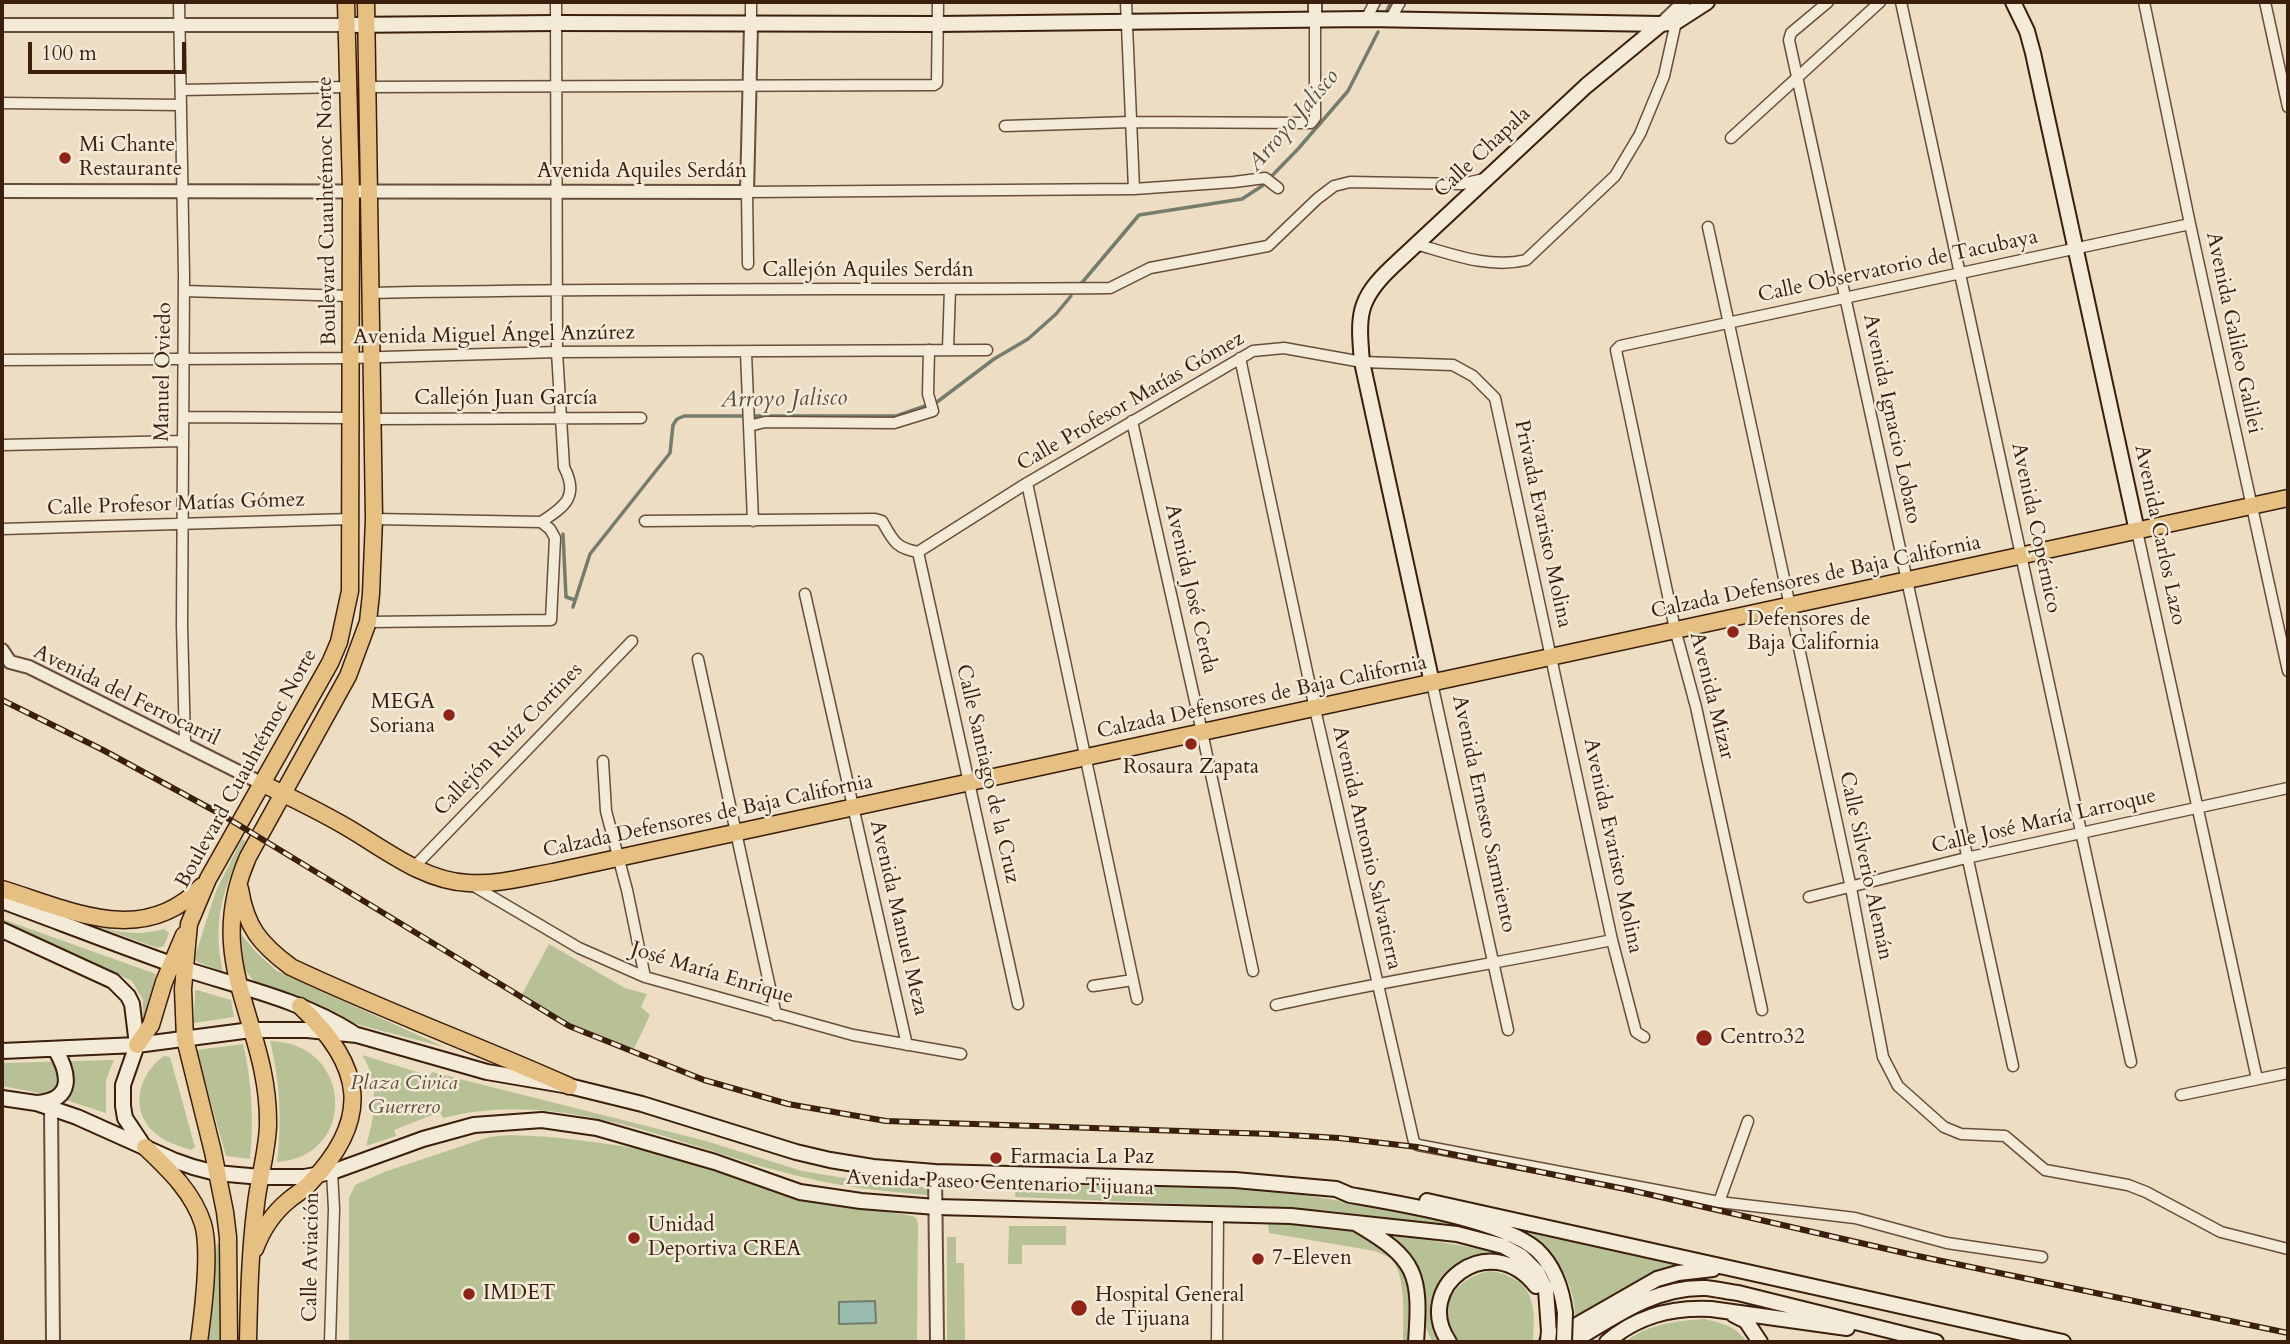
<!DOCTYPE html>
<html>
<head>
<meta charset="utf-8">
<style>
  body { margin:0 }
  #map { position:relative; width:2290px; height:1344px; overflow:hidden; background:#eddec3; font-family:Cardo,serif }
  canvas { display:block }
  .frame { position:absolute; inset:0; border:4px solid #3b1e0b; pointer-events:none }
  .scale { position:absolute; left:28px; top:42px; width:158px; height:32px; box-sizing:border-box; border:4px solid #3b1e0b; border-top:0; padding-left:9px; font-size:21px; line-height:24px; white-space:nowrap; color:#3b1e0b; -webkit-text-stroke:5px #f3ead8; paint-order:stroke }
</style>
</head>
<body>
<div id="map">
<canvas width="2290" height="1344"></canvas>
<div class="frame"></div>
<div class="scale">100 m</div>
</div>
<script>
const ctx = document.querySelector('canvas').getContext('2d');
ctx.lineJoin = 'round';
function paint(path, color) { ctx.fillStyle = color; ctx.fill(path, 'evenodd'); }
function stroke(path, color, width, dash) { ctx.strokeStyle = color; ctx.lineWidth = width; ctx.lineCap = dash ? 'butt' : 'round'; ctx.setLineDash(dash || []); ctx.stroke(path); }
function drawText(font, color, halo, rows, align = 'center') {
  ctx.font = font + ' Cardo,serif'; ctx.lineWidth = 5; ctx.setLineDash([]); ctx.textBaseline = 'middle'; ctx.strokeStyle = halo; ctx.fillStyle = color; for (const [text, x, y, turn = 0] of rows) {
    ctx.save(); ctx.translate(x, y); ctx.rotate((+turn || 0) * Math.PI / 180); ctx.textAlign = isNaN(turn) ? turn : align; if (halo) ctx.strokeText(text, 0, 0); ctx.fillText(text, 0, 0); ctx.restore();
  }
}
paint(new Path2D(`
  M 242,839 L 246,841 C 224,886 211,921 223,972 L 195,961 L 196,953 L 216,891 Z
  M 70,917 C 105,928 127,939 164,929 L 169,933 L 164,946 L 158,948 Z
  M 2,919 L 156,974 L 143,1021 L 143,1000 L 132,981 L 2,922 Z
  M 241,934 L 255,951 L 277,971 L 444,1047 L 352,1023 L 258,986 L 244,969 Z
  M 549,944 L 625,988 L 647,994 L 641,1007 L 650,1015 L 632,1053 L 569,1026 L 520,998 Z
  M 197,990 L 231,1000 L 234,1017 L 194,1023 L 195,991 Z
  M 270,1041 C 354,1043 358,1157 277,1162 C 282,1122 280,1081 270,1041 Z
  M 243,1044 C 252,1082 254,1120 250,1159 L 226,1156 L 196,1050 Z
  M 362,1055 L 430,1076 L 432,1072 L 706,1141 L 802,1171 L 875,1183 L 929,1187 L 928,1195 C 886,1192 843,1187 802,1177 C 685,1149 566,1086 443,1118 L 440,1112 L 394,1130 L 396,1136 L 366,1146 C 375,1116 380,1083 362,1055 Z
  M 164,1056 L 170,1057 L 195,1147 L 191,1150 C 179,1146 165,1142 155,1133 C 129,1111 138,1074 164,1056 Z
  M 114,1060 L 106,1080 L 106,1113 L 50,1095 L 2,1086 L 2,1063 Z
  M 509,1135 C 558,1136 610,1143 658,1153 L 798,1198 L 913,1216 L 917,1219 L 918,1225 L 917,1342 L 349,1342 L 349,1198 L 355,1185 L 384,1172 L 489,1137 Z
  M 1016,1184 L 1270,1189 L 1451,1220 L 1492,1233 L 1472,1232 L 1439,1224 L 1325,1210 L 1015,1197 Z
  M 1268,1223 C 1293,1225 1321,1223 1345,1229 C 1406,1243 1416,1287 1411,1342 L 1403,1342 C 1403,1321 1407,1273 1390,1258 C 1386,1255 1379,1253 1375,1251 L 1269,1233 Z
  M 1009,1226 L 1066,1226 L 1066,1245 L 1022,1245 L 1022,1264 L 1008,1264 Z
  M 1521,1231 L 1680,1265 L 1640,1281 L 1575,1320 C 1575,1276 1554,1256 1521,1231 Z
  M 1387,1233 L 1481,1249 L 1514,1262 L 1480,1259 C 1450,1285 1417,1298 1440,1342 L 1433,1342 C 1408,1300 1437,1267 1387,1233 Z
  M 947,1237 L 956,1237 L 956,1263 L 964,1263 L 965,1342 L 947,1342 Z
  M 217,1244 L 219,1244 L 220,1342 L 207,1342 Z
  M 1490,1271 C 1534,1278 1536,1304 1533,1342 L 1456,1342 C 1434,1309 1454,1278 1490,1271 Z
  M 1704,1319 C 1722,1323 1736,1326 1747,1342 L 1625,1342 C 1648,1324 1675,1321 1704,1319 Z`), '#b7c195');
const water = new Path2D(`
  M 875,1301 L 876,1323 L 839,1324 L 839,1302 Z`);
paint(water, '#9abcaf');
stroke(water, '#747d6d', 2);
stroke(new Path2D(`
  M 1386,13 L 1391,2
  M 1080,285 L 1139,215 L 1242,199 L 1262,186 L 1298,149 L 1348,91 L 1378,32
  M 563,534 L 566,597 L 575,600
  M 573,607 L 590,554 L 670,453 L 673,425 L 677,419 L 684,416 L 896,416 L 937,402 L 994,359 L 1028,339 L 1056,314 L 1071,296`), '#747d6d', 3.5);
const minor = new Path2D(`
  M 179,2 L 184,275 L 182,625 L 185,743
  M 751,2 L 751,25
  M 1126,2 L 1134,189
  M 1828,2 L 1791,33 L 1789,40 L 2013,1066
  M 1901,2 L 2131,1062
  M 2144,2 L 2190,224 L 2288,671
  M 2265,2 L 2288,107
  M 1366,19 L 1375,2
  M 1390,20 L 1400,2
  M 367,87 L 934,85 L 937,83 L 938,2
  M 181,90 L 348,87
  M 2,103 L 181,105
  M 1005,126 L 1130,122 L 1311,123 L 1315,118 L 1315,19
  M 1731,138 L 1880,2
  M 1708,227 L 1851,888 L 1883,1057 L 1898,1086 L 1944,1127 L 1961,1134 L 2005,1136 L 2045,1170 L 2128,1185 L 2146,1192 L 2221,1232 L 2288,1249
  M 1416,244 C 1451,254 1489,269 1526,260 L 1615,176 L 1640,134 L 1664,76 L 1676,22
  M 748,264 L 747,192 L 1134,189 L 1234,182 L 1265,178 L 1278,188
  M 184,291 L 350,296
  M 372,293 C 618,288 864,290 1110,288 L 1150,268 L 1268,246 L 1317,199 L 1334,186 L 1350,182 L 1462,184 L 1484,179
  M 948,349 L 950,289
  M 746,353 L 753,521
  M 1240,358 L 1315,709 L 1414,1142 L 1418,1145 L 1719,1202 L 1855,1218 L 1947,1243 L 2042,1257
  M 2,360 L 350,358 L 557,352 L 987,350
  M 184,417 L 350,418
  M 372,419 L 641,418
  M 1132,421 L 1202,732 L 1253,971
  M 749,426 L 765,422 L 894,423 L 933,411 L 928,394 L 929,350
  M 2,445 L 183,441
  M 1027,483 L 1137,999
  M 374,519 L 541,522
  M 645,521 L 875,519 L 882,521 C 893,540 895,548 918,552
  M 2,529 L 351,519
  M 2137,531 L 2257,1079
  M 918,552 L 1027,483 L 1253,351 L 1284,348 L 1362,362 L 1453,365 L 1473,376 L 1495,398 L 1612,940 L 1636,1032 L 1644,1037
  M 918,552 L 1018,1004
  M 805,594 L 907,1045
  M 368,622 L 551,620 L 555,538 L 550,529 L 541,522 C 566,506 579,496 564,467 L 557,352 L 556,2
  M 698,659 L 776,1015
  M 1432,683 L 1508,1030
  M 603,761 L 606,811 L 627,890 L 645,977
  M 414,867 L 632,641
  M 472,885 L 579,948 L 645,977 L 853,1035 L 961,1054
  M 1809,897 L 1966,858 L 2288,788
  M 1093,986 L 1133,980
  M 1276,1005 C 1388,980 1500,963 1612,940
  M 1762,1010 L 1696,707 L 1675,629 L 1616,350 L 1620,346 L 2190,224
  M 2181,1095 L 2288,1073
  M 1719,1202 L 1748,1121
  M 330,1342 L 334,1209 L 332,1172
  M 1217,1342 L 1218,1213`);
const tertiary = new Path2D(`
  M 1315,2 L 1315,19
  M 1661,24 L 1684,2
  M 2,25 L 346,25
  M 2,191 L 747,192 L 751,25
  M 2,650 L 10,662 L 29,667 L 263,784
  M 51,1108 L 53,1342
  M 935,1172 L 937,1342`);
const secondary = new Path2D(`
  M 2013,2 L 2027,31 L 2033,53 L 2137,531
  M 346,25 L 555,23 L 938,24 L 1366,19 L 1661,24 L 1676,22 L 1707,2
  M 1432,683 L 1362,362 C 1358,316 1357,300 1392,267 L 1586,86 L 1661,24
  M 2,901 C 64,924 126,948 188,970 C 244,988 303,1001 353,1033
  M 2,930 L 113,981 L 128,996 L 132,1004 L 137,1045 L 123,1085 L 123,1106 L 125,1118 L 141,1142
  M 2,1051 L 137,1045 L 251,1030 L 307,1030 L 357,1035 L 487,1072 L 569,1086 L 642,1104 L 796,1152 L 830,1160 L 873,1167 L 935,1172 L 1235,1180 L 1336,1189 L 1350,1195 C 1396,1203 1503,1220 1537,1250 C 1555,1267 1562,1289 1565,1313
  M 2,1098 L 36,1103 L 77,1117 L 173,1160 L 193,1167 L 216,1173 L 261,1177 L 304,1177 L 332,1172 L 423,1139 L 474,1125 L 542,1120 L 597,1128 L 715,1162 L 800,1192 L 861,1201 L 936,1207 L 1291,1216 L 1457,1234 L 1503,1246 L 1521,1256 L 1537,1272 L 1546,1290 L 1549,1331
  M 37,1103 C 74,1100 70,1074 55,1049
  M 1427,1201 L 2063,1342
  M 1357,1224 C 1417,1259 1421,1274 1416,1342
  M 1734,1315 L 1746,1321 L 1760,1342
  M 1449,1342 C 1411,1287 1490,1227 1536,1286
  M 1547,1342 L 1657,1279 L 1678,1273 L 1713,1269
  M 1572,1342 C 1614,1317 1655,1286 1706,1288 C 1717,1289 1728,1292 1738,1293 L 1936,1342
  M 1607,1342 C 1637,1316 1671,1307 1711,1309 L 1847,1328`);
const primary = new Path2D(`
  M 263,784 C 290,797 317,810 343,825 C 382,847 422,881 468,883 C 496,885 525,877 553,872 L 2288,498
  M 2,889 C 71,910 143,948 202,886
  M 240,889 C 246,927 260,944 291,967 C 382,1010 477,1045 569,1086
  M 137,1045 L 151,1025 L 164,982 L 184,935
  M 145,1147 C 168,1169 193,1192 203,1224 C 211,1251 203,1312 199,1342
  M 255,1249 C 262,1230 273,1213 289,1200 C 296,1194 304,1190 310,1183 C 373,1118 363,1065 300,1006
  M 229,1342 L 228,1237 L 225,1212 L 213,1152 L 185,1039 L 183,989 L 189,924 L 208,879 L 330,663 L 339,642 L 350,591 L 351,190 L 346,2
  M 248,1342 C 249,1296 250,1250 256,1204 C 259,1178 267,1152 268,1126 C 270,1023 201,964 248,857 L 348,676 L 368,622 L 371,594 L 374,519 L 366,2`);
stroke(minor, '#684e39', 13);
stroke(tertiary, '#684e39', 16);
stroke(secondary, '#3b1e0b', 18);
stroke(primary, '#3b1e0b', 19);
stroke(minor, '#f3ead8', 10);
stroke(tertiary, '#f3ead8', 12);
stroke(secondary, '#f3ead8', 14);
stroke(primary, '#e6bf82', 16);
const rail = new Path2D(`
  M 2,700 L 103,750 L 224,816 L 569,1026 L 704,1080 L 788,1104 L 886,1121 L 1271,1134 L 1339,1138 L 1417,1147 L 1630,1190 L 1913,1255 L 2288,1333`);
stroke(rail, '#3b1e0b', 6);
stroke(rail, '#f3ead8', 3.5, [10]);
const secondaryBridge = new Path2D(`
  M 1548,1342 L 1549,1331
  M 1564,1342 L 1565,1313`);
stroke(secondaryBridge, '#3b1e0b', 18, []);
stroke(secondaryBridge, '#f3ead8', 14);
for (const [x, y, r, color] of [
  [65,158,7,"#8f2418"],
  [1733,632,7,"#8f2418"],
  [449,715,7,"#8f2418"],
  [1191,744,7,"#8f2418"],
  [1704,1038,9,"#8f2418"],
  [996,1158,7,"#8f2418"],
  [634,1238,7,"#8f2418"],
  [1258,1259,7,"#8f2418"],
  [469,1294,7,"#8f2418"],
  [1079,1308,9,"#8f2418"]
]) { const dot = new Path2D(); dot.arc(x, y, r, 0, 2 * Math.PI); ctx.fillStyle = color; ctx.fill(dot); stroke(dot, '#f3ead8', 2.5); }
drawText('21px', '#3b1e0b', '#f3ead8', [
  ["Mi Chante",79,146],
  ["Restaurante",79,170],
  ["Defensores de",1747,620],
  ["Baja California",1747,644],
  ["MEGA",435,703,"right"],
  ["Soriana",435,727,"right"],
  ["Rosaura Zapata",1191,768,"center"],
  ["Centro32",1720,1038],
  ["Farmacia La Paz",1010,1158],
  ["Unidad",648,1226],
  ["Deportiva CREA",648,1250],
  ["7-Eleven",1272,1259],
  ["IMDET",483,1294],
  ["Hospital General",1095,1296],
  ["de Tijuana",1095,1320]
], 'left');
drawText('21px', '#3b1e0b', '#f3ead8', [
  ["Calle Chapala",1483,153,-43],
  ["Avenida Aquiles Serdán",642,172],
  ["Boulevard Cuauhtémoc Norte",328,211,-91],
  ["Calle Observatorio de Tacubaya",1898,267,-12],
  ["Callejón Aquiles Serdán",868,271],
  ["Avenida Galileo Galilei",2233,333,78],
  ["Avenida Miguel Ángel Anzúrez",494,336,-1],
  ["Manuel Oviedo",164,372,-89],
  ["Callejón Juan García",506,399],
  ["Calle Profesor Matías Gómez",1131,402,-30],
  ["Avenida Ignacio Lobato",1891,419,78],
  ["Calle Profesor Matías Gómez",176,505,-2],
  ["Privada Evaristo Molina",1542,524,78],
  ["Avenida Copérnico",2035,528,78],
  ["Avenida Carlos Lazo",2159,535,78],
  ["Calzada Defensores de Baja California",1816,578,-12],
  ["Avenida José Cerda",1190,589,77],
  ["Avenida del Ferrocarril",126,696,26],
  ["Avenida Mizar",1711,696,76],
  ["Calzada Defensores de Baja California",1262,698,-12],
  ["Callejón Ruíz Cortines",509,740,-46],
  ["Boulevard Cuauhtémoc Norte",247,769,-61],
  ["Calle Santiago de la Cruz",987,774,77],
  ["Avenida Ernesto Sarmiento",1483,814,78],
  ["Calzada Defensores de Baja California",708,817,-12],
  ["Calle José María Larroque",2044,822,-13],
  ["Avenida Evaristo Molina",1612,846,78],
  ["Avenida Antonio Salvatierra",1366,848,77],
  ["Calle Silverio Alemán",1865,866,78],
  ["Avenida Manuel Meza",898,918,77],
  ["José María Enrique",712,974,17],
  ["Avenida Paseo Centenario Tijuana",1000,1184,2],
  ["Calle Aviación",312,1257,-89]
]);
drawText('italic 21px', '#604f34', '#f3ead8', [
  ["Plaza Civica",404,1084],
  ["Guerrero",404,1108]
]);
drawText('italic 23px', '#584d3c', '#f3ead8', [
  ["Arroyo Jalisco",1294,121,-49],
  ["Arroyo Jalisco",784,400,-1]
]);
</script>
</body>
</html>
